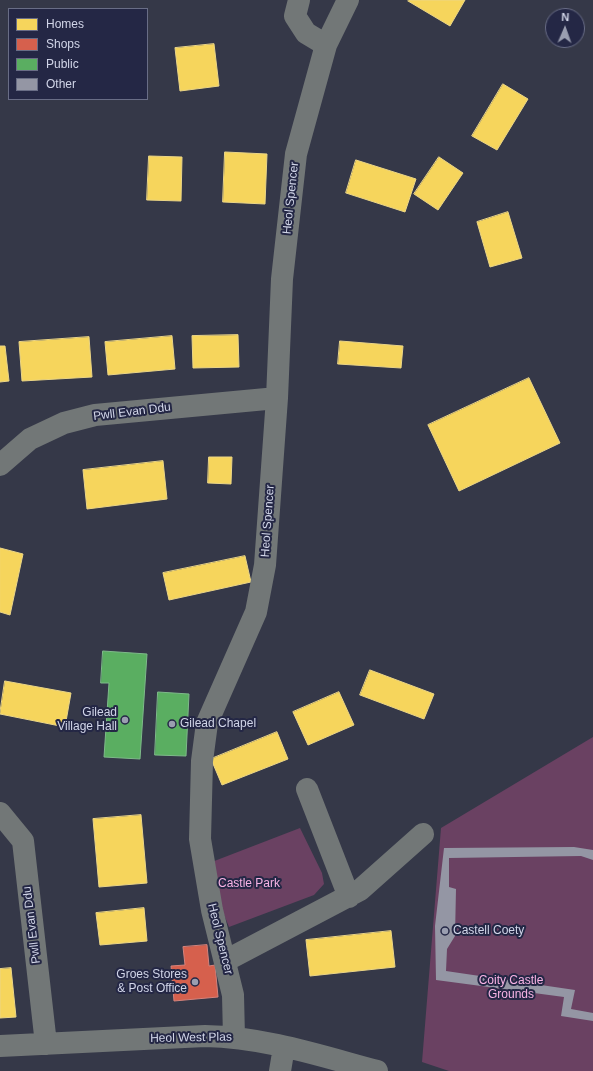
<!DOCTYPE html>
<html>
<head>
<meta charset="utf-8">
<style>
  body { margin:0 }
  #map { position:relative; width:593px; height:1071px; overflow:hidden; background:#353848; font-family:Helvetica,sans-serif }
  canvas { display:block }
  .legend { position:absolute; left:8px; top:8px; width:140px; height:92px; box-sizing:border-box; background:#242745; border:1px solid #696d86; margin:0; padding:5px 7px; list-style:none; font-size:12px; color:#d1d5e8 }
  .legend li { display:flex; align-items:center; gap:8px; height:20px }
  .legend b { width:20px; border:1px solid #696d86 }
  .north { position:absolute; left:545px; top:8px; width:40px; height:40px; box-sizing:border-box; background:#242745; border:1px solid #696d86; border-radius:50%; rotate:2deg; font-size:11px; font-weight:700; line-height:16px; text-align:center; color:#d1d5e8 }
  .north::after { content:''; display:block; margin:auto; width:14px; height:18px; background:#9a9eb0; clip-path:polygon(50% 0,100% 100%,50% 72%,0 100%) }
</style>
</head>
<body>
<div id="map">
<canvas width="593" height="1071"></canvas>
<ul class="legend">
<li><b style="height:11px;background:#f6d55c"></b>Homes</li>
<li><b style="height:11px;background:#d6604d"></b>Shops</li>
<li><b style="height:11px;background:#5aae61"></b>Public</li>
<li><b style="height:11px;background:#9496a4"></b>Other</li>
</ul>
<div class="north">N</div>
</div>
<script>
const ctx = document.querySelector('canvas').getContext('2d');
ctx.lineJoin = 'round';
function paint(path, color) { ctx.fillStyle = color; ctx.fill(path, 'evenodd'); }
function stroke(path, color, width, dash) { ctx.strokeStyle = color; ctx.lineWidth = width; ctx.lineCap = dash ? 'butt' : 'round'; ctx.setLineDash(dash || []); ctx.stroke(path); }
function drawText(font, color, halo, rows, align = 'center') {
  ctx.font = font + ' Helvetica,sans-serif'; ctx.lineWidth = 4; ctx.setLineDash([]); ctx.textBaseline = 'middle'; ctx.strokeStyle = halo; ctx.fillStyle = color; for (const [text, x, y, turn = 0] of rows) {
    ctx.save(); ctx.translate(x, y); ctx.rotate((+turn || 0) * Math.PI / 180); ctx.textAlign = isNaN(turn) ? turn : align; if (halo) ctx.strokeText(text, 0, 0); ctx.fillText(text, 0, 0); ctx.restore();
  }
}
paint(new Path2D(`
  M 593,737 L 593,1071 L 449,1071 L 422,1062 L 441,828 Z
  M 300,828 L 322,873 L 324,884 L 314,895 L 229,927 L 204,865 Z`), '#6a4162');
const homes = new Path2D(`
  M 409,0 L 465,0 L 450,26 L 408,1 Z
  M 214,44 L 219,86 L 180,91 L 175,48 Z
  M 503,84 L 528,99 L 497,150 L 472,136 Z
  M 225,152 L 267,154 L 265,204 L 223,202 Z
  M 149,156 L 182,157 L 181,201 L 147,200 Z
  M 439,157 L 463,173 L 438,210 L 414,194 Z
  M 356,160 L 416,179 L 405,212 L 346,193 Z
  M 508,212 L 522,258 L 490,267 L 477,222 Z
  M 238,335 L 239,367 L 193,368 L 192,336 Z
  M 172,336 L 175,369 L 108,375 L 105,342 Z
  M 89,337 L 92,377 L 22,381 L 19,342 Z
  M 340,341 L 403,346 L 401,368 L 338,364 Z
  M 0,346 L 5,346 L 9,381 L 0,382 Z
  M 529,378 L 560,443 L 459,491 L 428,425 Z
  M 209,457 L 232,457 L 231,484 L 208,483 Z
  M 163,461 L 167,499 L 87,509 L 83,470 Z
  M 0,548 L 23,554 L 10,615 L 0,612 Z
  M 245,556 L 251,582 L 169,600 L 163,573 Z
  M 370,670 L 434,694 L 424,719 L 360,695 Z
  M 5,681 L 71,693 L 65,727 L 0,714 Z
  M 339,692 L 354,725 L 308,745 L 293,712 Z
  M 277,732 L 288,759 L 222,785 L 211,759 Z
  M 141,815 L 147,883 L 99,887 L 93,819 Z
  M 144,908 L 147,941 L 100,945 L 96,913 Z
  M 391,931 L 395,967 L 310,976 L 306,940 Z
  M 11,968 L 16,1017 L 0,1018 L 0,969 Z`);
paint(homes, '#f6d55c');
stroke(homes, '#ebd586', 1);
const shops = new Path2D(`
  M 207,945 L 209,966 L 215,965 L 218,997 L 174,1001 L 171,966 L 185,965 L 183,947 Z`);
paint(shops, '#d6604d');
stroke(shops, '#d4837c', 1);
const public = new Path2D(`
  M 103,651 L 147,654 L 140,759 L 104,757 L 109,683 L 101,683 Z
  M 158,692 L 189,694 L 186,756 L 155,755 Z`);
paint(public, '#5aae61');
stroke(public, '#7eba8a', 1);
paint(new Path2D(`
  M 574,847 L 593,850 L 593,860 L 581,856 L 449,858 L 449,887 L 456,889 L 455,936 L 447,949 L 446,971 L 575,990 L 571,1009 L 593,1013 L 593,1021 L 561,1016 L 564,997 L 436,980 L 435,926 L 444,848 Z`), '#9496a4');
stroke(new Path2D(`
  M 299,0 L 295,16 L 306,33 L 326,45
  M 0,465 L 30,439 L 64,423 L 95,415 L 277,398
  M 307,789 L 349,897
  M 0,813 L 23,841 L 46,1044
  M 225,961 L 360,890 L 423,834
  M 234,1037 L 233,995 L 212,910 L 200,839 L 202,761 L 207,723 L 256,612 L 265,565 L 277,398 L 282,279 L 296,154 L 326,45 L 348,0
  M 0,1046 L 205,1036 C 264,1037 321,1056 377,1071
  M 280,1071 L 284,1047`), '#727777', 22);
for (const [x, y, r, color] of [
  [125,720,4,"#9a9eb0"],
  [172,724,4,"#9a9eb0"],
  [445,931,4,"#9a9eb0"],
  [195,982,4,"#9a9eb0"]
]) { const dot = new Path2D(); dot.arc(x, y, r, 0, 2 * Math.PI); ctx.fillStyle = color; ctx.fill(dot); stroke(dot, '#242745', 1.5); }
drawText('12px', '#d1d5e8', '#242745', [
  ["Heol Spencer",291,198,-84],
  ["Pwll Evan Ddu",132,412,-7],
  ["Heol Spencer",268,521,-86],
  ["Pwll Evan Ddu",32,925,-97],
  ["Heol Spencer",220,939,76],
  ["Heol West Plas",191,1038,-1]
]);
drawText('12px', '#d1d5e8', '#242745', [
  ["Gilead",117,713],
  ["Village Hall",117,727],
  ["Gilead Chapel",180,724,"left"],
  ["Castell Coety",453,931,"left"],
  ["Groes Stores",187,975],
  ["& Post Office",187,989]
], 'right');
drawText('12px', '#f8b3e5', '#242745', [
  ["Castle Park",249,884],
  ["Coity Castle",511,981],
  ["Grounds",511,995]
]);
</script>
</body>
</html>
